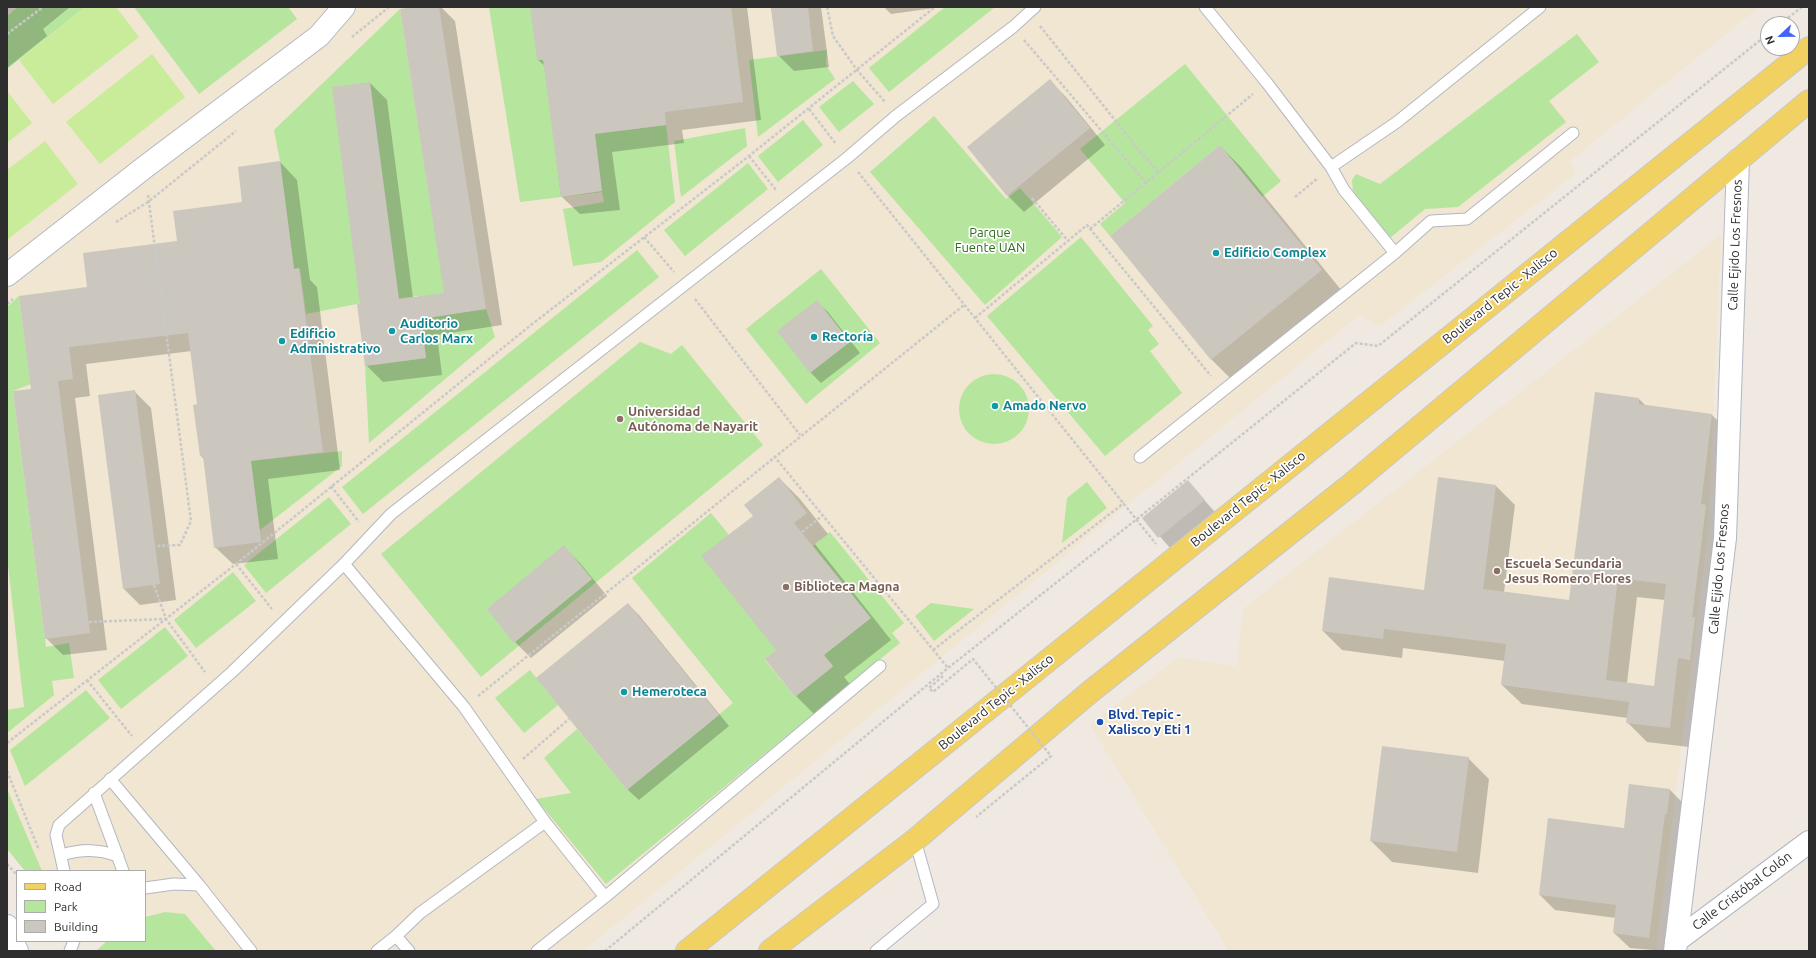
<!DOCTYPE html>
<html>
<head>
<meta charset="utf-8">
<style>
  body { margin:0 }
  #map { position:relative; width:1816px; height:958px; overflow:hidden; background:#efe9e1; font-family:Ubuntu,sans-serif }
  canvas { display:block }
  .frame { position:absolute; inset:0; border:8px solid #2e2e2e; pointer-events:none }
  .legend { position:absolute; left:16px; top:870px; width:130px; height:72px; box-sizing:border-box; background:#fff; border:1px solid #ababab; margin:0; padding:5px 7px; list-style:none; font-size:12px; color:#2e2e2e }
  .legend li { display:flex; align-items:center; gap:8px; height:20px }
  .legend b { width:20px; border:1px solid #ababab }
  .north { position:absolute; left:1760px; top:16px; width:40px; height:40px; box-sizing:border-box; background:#fff; border:1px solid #ababab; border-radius:50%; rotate:248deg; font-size:11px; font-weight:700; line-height:16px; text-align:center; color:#2e2e2e }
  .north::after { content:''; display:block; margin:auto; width:14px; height:18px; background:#4264fb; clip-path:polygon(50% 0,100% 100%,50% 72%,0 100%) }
</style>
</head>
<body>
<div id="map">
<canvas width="1816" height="958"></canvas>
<div class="frame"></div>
<ul class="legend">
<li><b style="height:5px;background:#f2d163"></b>Road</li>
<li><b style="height:11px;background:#b6e59e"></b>Park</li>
<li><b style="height:11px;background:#cbc7bf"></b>Building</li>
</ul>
<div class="north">N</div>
</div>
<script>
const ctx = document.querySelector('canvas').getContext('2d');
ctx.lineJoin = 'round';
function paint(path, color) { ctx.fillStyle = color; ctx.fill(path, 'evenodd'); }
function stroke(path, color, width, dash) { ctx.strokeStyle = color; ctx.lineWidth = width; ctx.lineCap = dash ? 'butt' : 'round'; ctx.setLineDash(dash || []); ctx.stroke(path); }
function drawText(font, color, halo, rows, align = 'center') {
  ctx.font = font + ' Ubuntu,sans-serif'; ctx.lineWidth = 3.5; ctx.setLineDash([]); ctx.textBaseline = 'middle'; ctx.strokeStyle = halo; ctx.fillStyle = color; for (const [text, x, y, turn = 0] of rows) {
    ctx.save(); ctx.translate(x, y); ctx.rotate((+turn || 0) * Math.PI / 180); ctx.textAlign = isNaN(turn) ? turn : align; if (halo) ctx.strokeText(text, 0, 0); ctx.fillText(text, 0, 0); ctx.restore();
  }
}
paint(new Path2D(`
  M 7,7 L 1759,7 L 1570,161 L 1576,173 L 1380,326 L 1359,315 L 583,951 L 216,951 L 185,914 L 165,912 L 145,917 L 145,871 L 25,871 L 7,849 Z
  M 1721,235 L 1708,533 L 1656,951 L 1229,951 L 1090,725 L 1179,657 L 1237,667 L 1243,609 Z`), '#f0e6d1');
paint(new Path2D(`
  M 18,7 L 85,7 L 7,69 L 7,16 Z
  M 134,7 L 288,7 L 297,19 L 199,94 Z
  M 489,7 L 609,7 L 625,130 L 666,125 L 675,202 L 601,262 L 573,266 L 563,209 L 604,202 L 602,192 L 520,202 Z
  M 945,7 L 995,7 L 889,92 L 869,68 Z
  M 400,9 L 448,314 L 486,309 L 495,337 L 369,443 L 365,366 L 426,358 L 418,296 L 357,304 L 306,314 L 300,269 L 294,269 L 280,161 L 274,130 Z
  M 1577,34 L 1599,62 L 1549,101 L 1566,122 L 1458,207 L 1425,209 L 1390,238 L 1353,191 L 1352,180 L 1356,174 L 1380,184 Z
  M 827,50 L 826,65 L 835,79 L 758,137 L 749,60 Z
  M 1185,64 L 1281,181 L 1262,197 L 1220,145 L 1110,236 L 1100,224 L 1125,203 L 1080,149 Z
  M 853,81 L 874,104 L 839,132 L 819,107 Z
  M 934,116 L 1006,199 L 1020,188 L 1062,237 L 985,305 L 870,172 Z
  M 803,120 L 823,145 L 778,182 L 758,156 Z
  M 745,128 L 747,146 L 681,197 L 674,141 Z
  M 748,163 L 768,189 L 685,256 L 664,230 Z
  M 1081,237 L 1153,326 L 1148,330 L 1159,344 L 1150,351 L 1182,393 L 1105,456 L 987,316 Z
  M 637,250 L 659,277 L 363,514 L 342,487 Z
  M 821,269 L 880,343 L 806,404 L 746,329 Z
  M 19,296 L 31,384 L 13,391 L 45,639 L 46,647 L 69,643 L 74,678 L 52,681 L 54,695 L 7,733 L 7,710 L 24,707 L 7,556 L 7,307 Z
  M 640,342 L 671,354 L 682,345 L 763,445 L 481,677 L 381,554 Z
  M 258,367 L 269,459 L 342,451 L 342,466 L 260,530 L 250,457 Z
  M959 409a35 35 0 1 1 70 0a35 35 0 1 1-70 0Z
  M 1087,482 L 1107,508 L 1062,543 L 1067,498 Z
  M 329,497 L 351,524 L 266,593 L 244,565 Z
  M 711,513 L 729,535 L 776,650 L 765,660 L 795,697 L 833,667 L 824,655 L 870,618 L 813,546 L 830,532 L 904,623 L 892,633 L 900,643 L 606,884 L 536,799 L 571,793 L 544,758 L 577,729 L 627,790 L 733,703 L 632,578 Z
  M 233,572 L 256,601 L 196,648 L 174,620 Z
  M 931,603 L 974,609 L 934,641 L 915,616 Z
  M 165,627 L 188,656 L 121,709 L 98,680 Z
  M 530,670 L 558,705 L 524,733 L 495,698 Z
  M 86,690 L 110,718 L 25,786 L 10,750 Z
  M 7,789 L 42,871 L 25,871 L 7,849 Z
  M 165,912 L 185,914 L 216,951 L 96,951 L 107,941 L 145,941 L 145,917 Z`), '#b6e59e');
paint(new Path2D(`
  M 85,7 L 116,7 L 139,37 L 53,104 L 19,60 Z
  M 152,54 L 185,97 L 100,164 L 66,122 Z
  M 7,91 L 32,123 L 7,143 Z
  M 45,141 L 78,184 L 7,240 L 7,170 Z`), '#c9ec9a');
paint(new Path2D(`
  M 7,7 L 70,7 L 43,29 L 47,36 L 7,68 Z
  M 419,7 L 441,7 L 455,21 L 502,325 L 437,335 L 442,375 L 383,382 L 366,365 L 361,304 L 333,88 L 370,83 L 387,100 L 413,298 L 445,294 Z
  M 531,7 L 747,7 L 761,120 L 682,130 L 684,143 L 612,152 L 620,210 L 580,214 L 561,196 L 545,66 L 538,60 Z
  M 771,7 L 821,7 L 829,67 L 794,71 L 778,55 Z
  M 884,7 L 935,7 L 935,8 L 891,14 Z
  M 1050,81 L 1066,97 L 1105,145 L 1024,212 L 1008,196 L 969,147 Z
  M 1220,146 L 1241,167 L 1342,291 L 1233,381 L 1212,360 L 1111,236 Z
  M 280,162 L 297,180 L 310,280 L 317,287 L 340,470 L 268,479 L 278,559 L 233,564 L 215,547 L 204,459 L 201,456 L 199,405 L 192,351 L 86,364 L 90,396 L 75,398 L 107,650 L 63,655 L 46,638 L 33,390 L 88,288 L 178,242 L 244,203 Z
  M 817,302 L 828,312 L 860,353 L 821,383 L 811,373 Z
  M 135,392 L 151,408 L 176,600 L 140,605 L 124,589 Z
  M 1639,399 L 1647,407 L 1712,415 L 1731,434 L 1689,747 L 1647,742 L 1627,722 L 1628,718 L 1522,704 L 1502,685 L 1505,661 L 1403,648 L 1402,658 L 1342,650 L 1323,631 L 1425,591 L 1496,486 L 1515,505 L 1504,592 L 1570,601 ZM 1637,597 L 1665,600 L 1655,687 L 1627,683 Z
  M 779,478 L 800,499 L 828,534 L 815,544 L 891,640 L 844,677 L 853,688 L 817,717 L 796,696 L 778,650 L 754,516 Z
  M 1188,482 L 1215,512 L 1170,548 L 1144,518 Z
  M 564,547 L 580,563 L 607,596 L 531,658 L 515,642 L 488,609 Z
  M 628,604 L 639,615 L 729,726 L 639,800 L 628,790 L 538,679 Z
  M 1468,758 L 1489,779 L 1478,873 L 1392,862 L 1371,841 Z
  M 1630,785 L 1670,790 L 1685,805 L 1665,951 L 1630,948 L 1614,933 L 1616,918 L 1555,910 L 1540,895 L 1625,829 Z`), '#0003');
paint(new Path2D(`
  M 412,7 L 439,7 L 486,309 L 421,319 L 426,358 L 365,366 L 357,304 L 360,304 L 332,87 L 370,82 L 399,299 L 444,293 L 400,9 Z
  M 530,7 L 731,7 L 743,102 L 665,112 L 666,125 L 595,134 L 602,191 L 561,197 L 543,60 L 537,60 Z
  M 771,7 L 808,7 L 813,51 L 777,56 Z
  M 1050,79 L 1090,128 L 1007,196 L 967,147 Z
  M 1220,145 L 1322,270 L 1211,360 L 1110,236 Z
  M 280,161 L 294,269 L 299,268 L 323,452 L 251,461 L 261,542 L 214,548 L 203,456 L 200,456 L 193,405 L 197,404 L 188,333 L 69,347 L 73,379 L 58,381 L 90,633 L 45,639 L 13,391 L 31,389 L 19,296 L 87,287 L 83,253 L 177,241 L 173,211 L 242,202 L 238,167 Z
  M 817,300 L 850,342 L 810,373 L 777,331 Z
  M 135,390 L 160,584 L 123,589 L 98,395 Z
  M 1595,392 L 1639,398 L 1639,404 L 1712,414 L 1701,504 L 1706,505 L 1692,617 L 1695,617 L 1690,660 L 1678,658 L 1670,728 L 1626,723 L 1629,702 L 1501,685 L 1506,644 L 1384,629 L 1383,639 L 1322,631 L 1329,577 L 1424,590 L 1438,477 L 1496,485 L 1483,589 L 1569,600 ZM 1618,578 L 1666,584 L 1654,686 L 1606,680 Z
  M 779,477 L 807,513 L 794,523 L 871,618 L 824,655 L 833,666 L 795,697 L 765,659 L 776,650 L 701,556 L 753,516 L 744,505 Z
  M 1188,480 L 1205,500 L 1158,538 L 1142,518 Z
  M 564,545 L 592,579 L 514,643 L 487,609 Z
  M 628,603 L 719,715 L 627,790 L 536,678 Z
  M 1382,746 L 1469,757 L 1457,852 L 1370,841 Z
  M 1629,784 L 1670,789 L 1667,814 L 1665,814 L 1649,938 L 1613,933 L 1616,905 L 1539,895 L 1548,818 L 1624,828 Z`), '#cbc7bf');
const service = new Path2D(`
  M 1205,7 L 1267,83 L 1331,167 L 1344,190 L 1395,253
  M 1331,167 L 1397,122 L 1540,7
  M 1140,457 L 1395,253 L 1431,221 L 1467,219 L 1573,133
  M 344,564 L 464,707 L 545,822
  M 110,779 L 199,885 L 251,951
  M 94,793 L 123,871
  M 62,855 C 82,849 98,849 118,856
  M 64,871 L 56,835 L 59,825 L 232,672 L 344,564 L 391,514 L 847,158 L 896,116 L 1013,27 L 1035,7
  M 145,888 L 174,884 L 199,885
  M 396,936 L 409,951
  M 70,951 L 74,941
  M 377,951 L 396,936 L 420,913 L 545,822 L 605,897
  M 537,951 L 605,897 L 880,666
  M 876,951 L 933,904 L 915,840`);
const minor = new Path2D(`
  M 7,275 L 145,167 L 319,36 L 344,7
  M 1676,941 L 1809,842
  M 1675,951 L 1725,538 L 1738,160`);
const secondary = new Path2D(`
  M 7,926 L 11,939 L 17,951`);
const primary = new Path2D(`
  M 687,951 L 1809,48
  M 770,951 L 915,840 L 1090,692 L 1354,482 L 1809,101`);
stroke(service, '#b4b7c1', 13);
stroke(minor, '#b4b7c1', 24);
stroke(secondary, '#b4b7c1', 24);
stroke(primary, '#c9c9c9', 24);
stroke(new Path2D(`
  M 827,7 L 833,36 L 857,70 L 885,102
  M 1780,24 L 1802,7
  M 1040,26 L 1138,149 L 1158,172
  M 7,34 L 43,7
  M 352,37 L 389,7
  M 1024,40 L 1146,183
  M 809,109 L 836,144
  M 749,156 L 776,190
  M 858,172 L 1156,544
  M 148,195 L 191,521 L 180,545 L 155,546
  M 1295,197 L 1318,178
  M 1032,198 L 1068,241
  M 116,222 L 148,202 L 236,131
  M 1090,229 L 1253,94
  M 644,237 L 674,272
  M 695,299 L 800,435
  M 7,304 L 13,299
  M 975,318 L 1087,225 L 1211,376
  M 774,456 L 948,668
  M 331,486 L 359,522
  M 802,532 L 822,516
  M 236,564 L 272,609
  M 154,585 L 166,619 L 205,672
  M 89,622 L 165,619
  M 933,650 L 1124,503
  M 87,680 L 132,736
  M 478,696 L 964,305
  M 7,743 L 236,564 L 531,325 L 749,156 L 935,7
  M 523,759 L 569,719
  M 7,771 L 39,850
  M 7,864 L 17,875
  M 605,951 L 948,668 L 1137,519 L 1356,343 L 1378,346 L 1768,34`), '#c9c9c9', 2.5, [3, 2]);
stroke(service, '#fff', 11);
stroke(minor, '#fff', 22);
stroke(secondary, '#fff', 22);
stroke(primary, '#f2d163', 22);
stroke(new Path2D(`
  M 943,676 L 929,688 L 933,692 L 973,659 L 1051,756 L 976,817`), '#c9c9c9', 2.5, [3, 2]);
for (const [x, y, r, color] of [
  [1216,253,4,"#0f9aa8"],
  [392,331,4,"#0f9aa8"],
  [814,337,4,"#0f9aa8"],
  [282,341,4,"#0f9aa8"],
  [995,406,4,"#0f9aa8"],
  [620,419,4,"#8d6e63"],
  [1497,571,4,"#8d6e63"],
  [786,587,4,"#8d6e63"],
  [624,692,4,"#0f9aa8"],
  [1100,722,4,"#1a4fb4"]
]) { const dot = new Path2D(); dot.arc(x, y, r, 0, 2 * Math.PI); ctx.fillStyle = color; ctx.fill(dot); stroke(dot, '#fff', 1.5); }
drawText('13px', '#2c6e1b', '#fff', [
  ["Parque",990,233],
  ["Fuente UAN",990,248]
]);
drawText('13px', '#2e2e2e', '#fff', [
  ["Calle Ejido Los Fresnos",1735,245,-88],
  ["Boulevard Tepic - Xalisco",1500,296,-39],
  ["Boulevard Tepic - Xalisco",1248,499,-39],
  ["Calle Ejido Los Fresnos",1719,569,-85],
  ["Boulevard Tepic - Xalisco",996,702,-39],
  ["Calle Cristóbal Colón",1742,891,-37]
]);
drawText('bold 13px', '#0d838f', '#fff', [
  ["Edificio Complex",1224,253],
  ["Auditorio",400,324],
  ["Carlos Marx",400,339],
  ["Edificio",290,334],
  ["Administrativo",290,349],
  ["Rectoría",822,337],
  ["Amado Nervo",1003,406],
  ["Hemeroteca",632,692]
], 'left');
drawText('bold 13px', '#785e54', '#fff', [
  ["Universidad",628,412],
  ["Autónoma de Nayarit",628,427],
  ["Escuela Secundaria",1505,564],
  ["Jesus Romero Flores",1505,579],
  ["Biblioteca Magna",794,587]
], 'left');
drawText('bold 13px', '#164399', '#fff', [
  ["Blvd. Tepic -",1108,715],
  ["Xalisco y Eti 1",1108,730]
], 'left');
</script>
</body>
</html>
